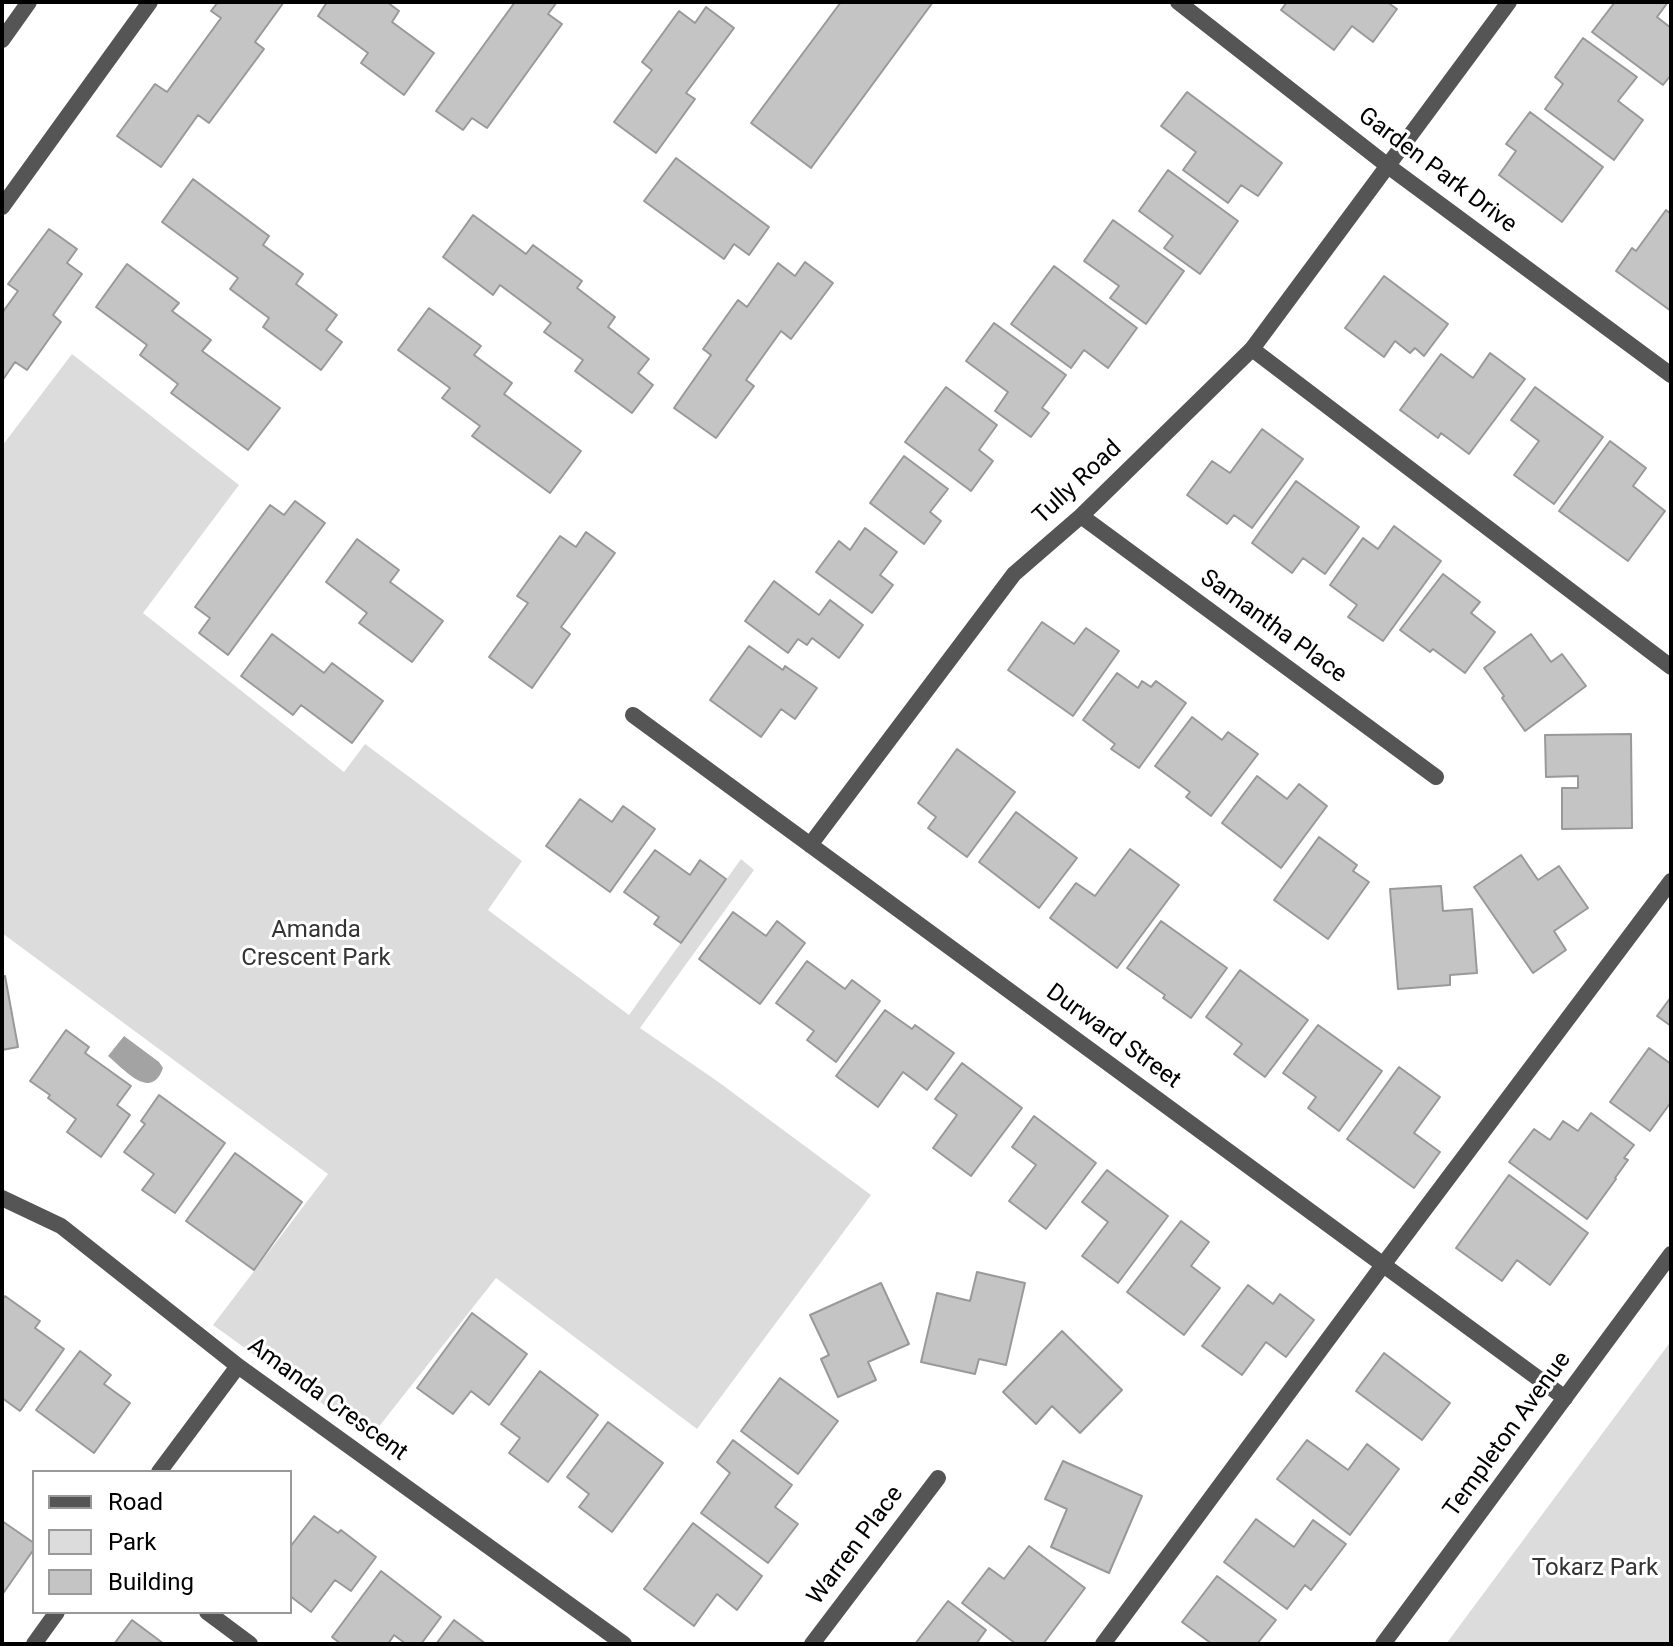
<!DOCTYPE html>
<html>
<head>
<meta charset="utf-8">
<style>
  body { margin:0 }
  #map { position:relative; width:1673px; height:1646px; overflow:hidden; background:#fff; font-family:Roboto,sans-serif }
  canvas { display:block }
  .frame { position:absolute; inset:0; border:4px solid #000; pointer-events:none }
  .legend { position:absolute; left:32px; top:1470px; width:260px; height:144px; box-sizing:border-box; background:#fff; border:2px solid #999; margin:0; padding:10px 14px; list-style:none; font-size:24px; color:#000 }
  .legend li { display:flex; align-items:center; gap:16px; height:40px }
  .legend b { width:40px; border:2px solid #999 }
</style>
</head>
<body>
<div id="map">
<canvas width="1673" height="1646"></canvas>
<div class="frame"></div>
<ul class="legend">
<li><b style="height:10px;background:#555"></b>Road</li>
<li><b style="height:22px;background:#dcdcdc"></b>Park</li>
<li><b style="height:22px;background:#c4c4c4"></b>Building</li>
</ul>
</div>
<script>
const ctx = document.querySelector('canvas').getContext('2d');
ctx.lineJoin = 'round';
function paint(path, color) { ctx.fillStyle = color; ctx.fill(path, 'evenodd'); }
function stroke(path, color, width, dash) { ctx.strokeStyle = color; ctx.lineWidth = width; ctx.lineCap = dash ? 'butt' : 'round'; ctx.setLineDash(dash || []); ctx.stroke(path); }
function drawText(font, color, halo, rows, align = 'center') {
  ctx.font = font + ' Roboto,sans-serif'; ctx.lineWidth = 6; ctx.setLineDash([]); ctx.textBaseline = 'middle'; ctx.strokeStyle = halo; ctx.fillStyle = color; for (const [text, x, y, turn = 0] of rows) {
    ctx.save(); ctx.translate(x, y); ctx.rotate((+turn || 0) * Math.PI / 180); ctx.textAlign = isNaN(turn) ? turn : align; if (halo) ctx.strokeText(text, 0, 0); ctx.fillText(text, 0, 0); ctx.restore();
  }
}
paint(new Path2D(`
  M 72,354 L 239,485 L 143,613 L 344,772 L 365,744 L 522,861 L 488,910 L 629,1015 L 741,859 L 754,870 L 640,1028 L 717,1081 L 871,1195 L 697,1429 L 496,1278 L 370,1438 L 213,1325 L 328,1174 L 2,933 L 2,446 Z
  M 1671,1341 L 1671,1644 L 1446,1644 Z`), '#dcdcdc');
paint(new Path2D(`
  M 124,1036 L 159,1062 L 163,1068 C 151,1102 124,1069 108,1056 Z`), '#a3a3a3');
const building = new Path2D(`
  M 218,2 L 284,2 L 255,42 L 264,49 L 209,123 L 198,115 L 161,167 L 117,136 L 155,84 L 167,92 L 221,18 L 211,11 Z
  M 327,2 L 387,2 L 399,11 L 392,22 L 434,53 L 404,95 L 361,63 L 368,53 L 318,16 Z
  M 515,2 L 557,2 L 548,14 L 562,24 L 487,128 L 472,118 L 463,130 L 436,111 Z
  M 841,2 L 933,2 L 811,168 L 751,123 Z
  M 1287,2 L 1387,2 L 1397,9 L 1373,42 L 1352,26 L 1334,50 L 1281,10 Z
  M 1615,2 L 1668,2 L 1657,17 L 1671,28 L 1671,75 L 1663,85 L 1592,32 Z
  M 706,7 L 734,28 L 686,93 L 695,99 L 656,153 L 614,122 L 652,70 L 642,62 L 679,11 L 695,23 Z
  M 1583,38 L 1637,77 L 1618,101 L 1643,120 L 1614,160 L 1545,109 L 1563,84 L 1555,77 Z
  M 1187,92 L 1282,163 L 1258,196 L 1241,185 L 1228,203 L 1183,170 L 1196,152 L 1161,126 Z
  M 1530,112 L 1603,167 L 1562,222 L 1499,175 L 1516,151 L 1506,144 Z
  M 676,158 L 769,227 L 749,255 L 734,244 L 724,259 L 644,201 Z
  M 1168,170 L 1238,221 L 1200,274 L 1164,248 L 1173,236 L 1139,211 Z
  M 193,179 L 269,236 L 263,245 L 303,274 L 296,284 L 337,315 L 326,330 L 342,342 L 321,370 L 263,327 L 269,318 L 230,289 L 238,278 L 162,222 Z
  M 1666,210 L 1671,214 L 1671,311 L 1616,271 L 1632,248 L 1636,251 Z
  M 473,215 L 526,254 L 533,245 L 582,281 L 577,288 L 615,317 L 608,327 L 649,359 L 638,373 L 653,385 L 632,413 L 575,371 L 583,360 L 544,332 L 551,323 L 500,285 L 493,295 L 443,257 Z
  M 1113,220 L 1184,271 L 1146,324 L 1110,298 L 1119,286 L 1084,261 Z
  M 49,229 L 77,249 L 67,263 L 82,274 L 53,315 L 61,322 L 27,370 L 15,362 L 2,381 L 2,313 L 18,291 L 8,284 Z
  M 805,262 L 833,283 L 791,339 L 781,331 L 746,380 L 754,386 L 716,438 L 674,408 L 711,355 L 703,349 L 738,300 L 747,307 L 778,263 L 795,276 Z
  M 127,264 L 179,303 L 172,311 L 211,340 L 202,351 L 280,408 L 248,450 L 171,393 L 178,384 L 140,355 L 147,345 L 96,307 Z
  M 1054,266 L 1137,328 L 1108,368 L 1084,350 L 1071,368 L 1011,324 Z
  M 1384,276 L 1448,324 L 1424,356 L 1415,348 L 1410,353 L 1395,341 L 1384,357 L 1345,328 Z
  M 429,308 L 481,346 L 474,355 L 512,383 L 504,394 L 581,451 L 550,493 L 472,436 L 480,426 L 442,398 L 450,388 L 398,350 Z
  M 994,323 L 1066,375 L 1042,408 L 1049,413 L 1031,437 L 995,411 L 1008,392 L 966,361 Z
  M 1490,353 L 1525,379 L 1469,454 L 1441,433 L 1438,438 L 1400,410 L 1441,354 L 1473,378 Z
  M 946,387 L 997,425 L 979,450 L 993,461 L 971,491 L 905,442 Z
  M 1535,387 L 1603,437 L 1554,504 L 1514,475 L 1539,441 L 1511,420 Z
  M 1262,429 L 1303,459 L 1252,528 L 1234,515 L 1227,524 L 1187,495 L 1212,461 L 1230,473 Z
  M 1610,441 L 1646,468 L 1633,486 L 1665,511 L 1628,561 L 1559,511 Z
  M 904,456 L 948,489 L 930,512 L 941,521 L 924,544 L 870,503 Z
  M 1296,481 L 1359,527 L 1325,574 L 1303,558 L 1292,573 L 1252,543 Z
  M 295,501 L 325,523 L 228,655 L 199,633 L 210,618 L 195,607 L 270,505 L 284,515 Z
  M 1394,526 L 1441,561 L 1383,641 L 1348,617 L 1357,605 L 1330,585 L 1363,538 L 1378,549 Z
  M 865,528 L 897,552 L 880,575 L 893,585 L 872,613 L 816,572 L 839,541 L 850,550 Z
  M 586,532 L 615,553 L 561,627 L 570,634 L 532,688 L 489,657 L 528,603 L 517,596 L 560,536 L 576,547 Z
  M 357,539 L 399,570 L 390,582 L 443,621 L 412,662 L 359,623 L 367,613 L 326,582 Z
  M 1443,574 L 1480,602 L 1471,613 L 1495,632 L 1465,673 L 1433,649 L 1430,652 L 1400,630 Z
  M 774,581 L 819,615 L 830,600 L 863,625 L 839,658 L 812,638 L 807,645 L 798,639 L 788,653 L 745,621 Z
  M 1042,622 L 1074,644 L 1086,628 L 1119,651 L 1073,716 L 1008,670 Z
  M 272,634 L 324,673 L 332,663 L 383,701 L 352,743 L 301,705 L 293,715 L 241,676 Z
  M 1531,634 L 1551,662 L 1562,654 L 1586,686 L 1525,731 L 1502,698 L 1504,696 L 1484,668 Z
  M 749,646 L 783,670 L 785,666 L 817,688 L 795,719 L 781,709 L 761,737 L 710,700 Z
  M 1117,673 L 1138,688 L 1142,681 L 1151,687 L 1156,681 L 1186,703 L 1139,768 L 1111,749 L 1115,744 L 1083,720 Z
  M 1192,717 L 1222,740 L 1228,732 L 1258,754 L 1211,816 L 1186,797 L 1190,792 L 1155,766 Z
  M 1631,734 L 1632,828 L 1562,829 L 1562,788 L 1578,788 L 1578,776 L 1546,777 L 1545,735 Z
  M 957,749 L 1015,792 L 967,857 L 928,828 L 936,817 L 918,803 Z
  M 1257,776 L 1287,799 L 1299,784 L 1327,806 L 1281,868 L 1222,823 Z
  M 580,799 L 612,822 L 623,806 L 655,829 L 610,892 L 546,846 Z
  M 1016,812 L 1077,858 L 1039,908 L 979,862 Z
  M 1319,837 L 1357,865 L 1353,871 L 1369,882 L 1328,939 L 1274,900 Z
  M 1130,849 L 1179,885 L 1117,968 L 1050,918 L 1076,883 L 1095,896 Z
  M 655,850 L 690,875 L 700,860 L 726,879 L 681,943 L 654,924 L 659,917 L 624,892 Z
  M 1521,855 L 1538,880 L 1559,866 L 1588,908 L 1554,931 L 1566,950 L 1533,973 L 1474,887 Z
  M 1441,886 L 1443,911 L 1472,909 L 1477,973 L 1450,975 L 1450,985 L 1398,989 L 1390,889 Z
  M 733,912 L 766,936 L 777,921 L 805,943 L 760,1004 L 699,959 Z
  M 1161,921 L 1227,968 L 1191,1018 L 1163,998 L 1165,995 L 1127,968 Z
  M 807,961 L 845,989 L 852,980 L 880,1001 L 836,1062 L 807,1040 L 814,1031 L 776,1003 Z
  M 1240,970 L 1308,1020 L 1265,1077 L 1234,1054 L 1242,1044 L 1206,1017 Z
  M 5,976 L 18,1047 L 2,1050 L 2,977 Z
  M 1671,997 L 1671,1026 L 1657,1016 Z
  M 885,1010 L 912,1029 L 915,1025 L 954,1053 L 927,1090 L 903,1072 L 878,1107 L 836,1076 Z
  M 1318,1025 L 1382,1071 L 1339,1131 L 1308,1108 L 1316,1097 L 1283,1073 Z
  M 66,1030 L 89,1047 L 85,1053 L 131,1086 L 117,1105 L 130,1115 L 101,1157 L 67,1132 L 76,1119 L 48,1098 L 50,1095 L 30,1081 Z
  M 1649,1048 L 1671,1064 L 1671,1102 L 1650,1131 L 1610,1102 Z
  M 962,1063 L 1022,1108 L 971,1176 L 933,1148 L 957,1115 L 935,1099 Z
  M 1399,1067 L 1440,1097 L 1414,1133 L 1440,1152 L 1414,1188 L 1347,1139 Z
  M 159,1095 L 225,1143 L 175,1213 L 142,1190 L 154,1174 L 124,1152 L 145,1124 L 141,1121 Z
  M 1591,1113 L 1634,1145 L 1624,1158 L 1628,1160 L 1615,1178 L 1616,1179 L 1587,1219 L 1509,1162 L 1534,1129 L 1550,1140 L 1563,1121 L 1578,1131 Z
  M 1034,1116 L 1096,1163 L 1046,1229 L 1009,1201 L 1036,1165 L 1012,1147 Z
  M 235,1153 L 302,1202 L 254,1270 L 186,1221 Z
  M 1107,1170 L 1168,1216 L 1118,1283 L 1082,1256 L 1108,1222 L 1082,1202 Z
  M 1509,1175 L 1588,1233 L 1550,1285 L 1517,1260 L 1502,1281 L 1456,1248 Z
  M 1181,1221 L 1209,1242 L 1191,1266 L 1220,1288 L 1184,1335 L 1127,1292 Z
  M 977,1272 L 1025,1283 L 1006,1365 L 979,1359 L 975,1374 L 921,1362 L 937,1293 L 970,1301 Z
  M 881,1283 L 909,1344 L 868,1362 L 876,1380 L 838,1397 L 821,1359 L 829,1355 L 810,1315 Z
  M 1248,1285 L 1273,1304 L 1280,1294 L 1314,1320 L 1286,1357 L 1266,1342 L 1242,1375 L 1202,1346 Z
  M 5,1296 L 40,1321 L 35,1328 L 64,1349 L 20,1411 L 2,1398 L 2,1300 Z
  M 472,1313 L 527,1354 L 489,1405 L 471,1391 L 453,1414 L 417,1388 Z
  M 1062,1331 L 1122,1390 L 1080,1433 L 1052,1406 L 1036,1424 L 1003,1392 Z
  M 80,1351 L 111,1375 L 104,1384 L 130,1403 L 94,1453 L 36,1410 Z
  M 1384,1353 L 1450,1403 L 1422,1440 L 1356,1391 Z
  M 540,1371 L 598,1415 L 548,1482 L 509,1453 L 520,1438 L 501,1424 Z
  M 780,1378 L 838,1421 L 798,1474 L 741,1431 Z
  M 608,1422 L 663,1463 L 612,1532 L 579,1507 L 589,1494 L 567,1477 Z
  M 733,1440 L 792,1485 L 775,1507 L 798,1524 L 768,1563 L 701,1513 L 730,1473 L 717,1462 Z
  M 1307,1440 L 1348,1470 L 1367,1444 L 1399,1469 L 1350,1535 L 1277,1479 Z
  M 1063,1461 L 1142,1496 L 1109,1573 L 1051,1547 L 1067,1509 L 1045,1499 Z
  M 314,1516 L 338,1533 L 341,1530 L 376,1557 L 351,1591 L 335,1580 L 311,1612 L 290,1596 L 290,1547 Z
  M 1256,1519 L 1294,1547 L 1313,1520 L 1346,1544 L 1311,1590 L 1305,1585 L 1287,1609 L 1224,1562 Z
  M 2,1521 L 34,1543 L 34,1549 L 2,1595 Z
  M 693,1523 L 762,1576 L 737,1610 L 717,1594 L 694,1626 L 644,1589 Z
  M 1029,1546 L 1085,1588 L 1043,1644 L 1016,1644 L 962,1603 L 989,1568 L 1004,1579 Z
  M 381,1571 L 441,1617 L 421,1644 L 406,1644 L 394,1635 L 388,1644 L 341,1644 L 332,1637 Z
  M 1217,1576 L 1276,1620 L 1257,1644 L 1212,1644 L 1182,1622 Z
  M 948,1601 L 986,1630 L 976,1644 L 915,1644 Z
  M 132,1620 L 164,1644 L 114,1644 Z
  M 454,1620 L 486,1644 L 436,1644 Z`);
paint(building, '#c4c4c4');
stroke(building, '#999', 2);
stroke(new Path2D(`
  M 2,40 L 29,2
  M 2,207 L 150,2
  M 1252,349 L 1671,667
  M 207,1612 L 250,1644
  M 1103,1644 L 1383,1265 L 1671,881`), '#555', 16);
stroke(new Path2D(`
  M 1081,516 L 1436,777
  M 633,715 L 1565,1398
  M 810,845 L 1014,574 L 1081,516 L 1252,349 L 1509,2
  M 2,1198 L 61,1226 L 238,1366 L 624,1644
  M 159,1472 L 238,1366
  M 34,1644 L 57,1612
  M 812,1644 L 938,1478`), '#555', 16);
stroke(new Path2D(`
  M 1178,2 L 1388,166 L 1671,375
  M 1383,1644 L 1671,1254`), '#555', 16);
drawText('24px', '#000', '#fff', [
  ["Garden Park Drive",1437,171,37],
  ["Tully Road",1078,483,-43],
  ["Samantha Place",1273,627,36],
  ["Durward Street",1113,1037,36],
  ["Amanda Crescent",327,1400,36],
  ["Templeton Avenue",1508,1435,-54],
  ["Warren Place",856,1546,-53]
]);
drawText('24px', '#333', '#fff', [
  ["Amanda",316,931],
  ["Crescent Park",316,959],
  ["Tokarz Park",1595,1569]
]);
</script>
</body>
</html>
